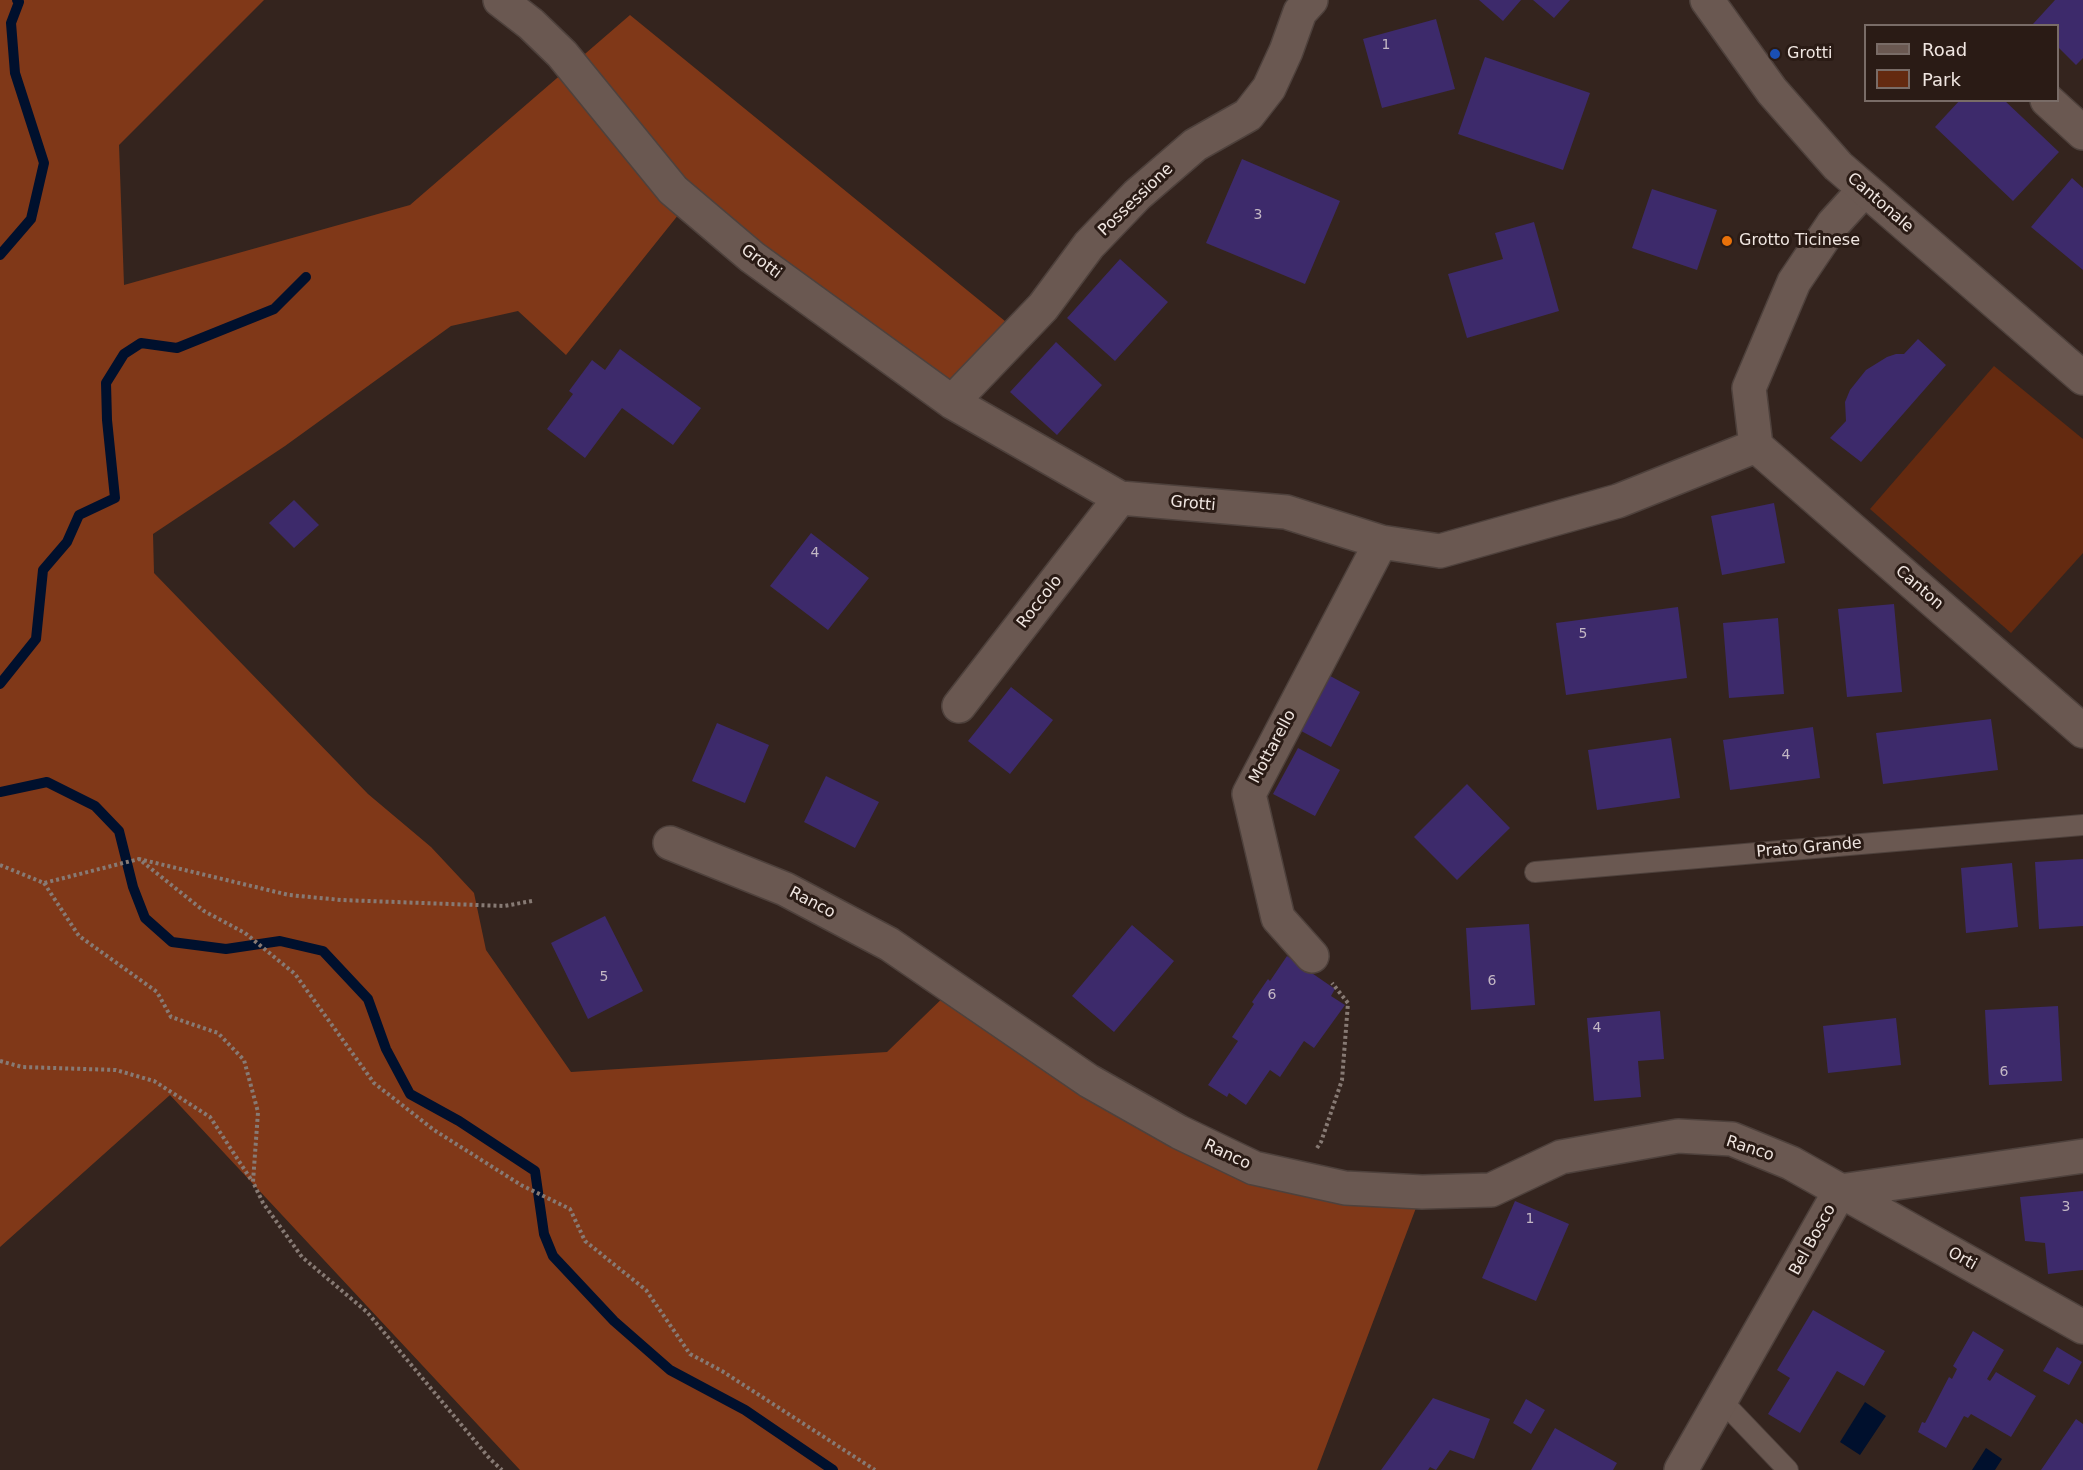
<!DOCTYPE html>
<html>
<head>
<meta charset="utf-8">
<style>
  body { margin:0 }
  #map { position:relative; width:2083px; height:1470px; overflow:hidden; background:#34241e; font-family:"DejaVu Sans",sans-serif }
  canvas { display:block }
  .legend { position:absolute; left:1864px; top:24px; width:195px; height:78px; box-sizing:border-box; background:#2a1b15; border:2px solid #796c67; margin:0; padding:8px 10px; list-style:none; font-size:18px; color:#f0e6e1 }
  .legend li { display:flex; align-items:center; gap:12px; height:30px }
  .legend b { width:30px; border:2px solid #796c67 }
</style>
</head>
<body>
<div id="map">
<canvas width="2083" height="1470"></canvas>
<ul class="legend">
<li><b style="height:8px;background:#6a5851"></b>Road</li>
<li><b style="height:16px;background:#642a10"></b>Park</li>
</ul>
</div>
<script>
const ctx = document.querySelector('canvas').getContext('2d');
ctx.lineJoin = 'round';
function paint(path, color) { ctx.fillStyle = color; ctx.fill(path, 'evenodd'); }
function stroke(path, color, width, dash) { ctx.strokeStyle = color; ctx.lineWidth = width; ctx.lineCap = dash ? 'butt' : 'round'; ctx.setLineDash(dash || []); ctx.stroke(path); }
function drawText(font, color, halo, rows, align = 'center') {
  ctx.font = font + ' "DejaVu Sans",sans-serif'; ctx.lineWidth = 6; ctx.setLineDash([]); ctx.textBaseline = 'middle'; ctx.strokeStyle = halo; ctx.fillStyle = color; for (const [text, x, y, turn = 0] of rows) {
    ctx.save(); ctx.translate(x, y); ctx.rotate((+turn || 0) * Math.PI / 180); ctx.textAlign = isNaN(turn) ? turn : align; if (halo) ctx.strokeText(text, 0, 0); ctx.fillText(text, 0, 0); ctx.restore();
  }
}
paint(new Path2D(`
  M 1994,366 L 2083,439 L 2083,553 L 2011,633 L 1870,509 Z`), '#642a10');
paint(new Path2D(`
  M 0,0 L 264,0 L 119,145 L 124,285 L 410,205 L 630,15 L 1011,326 L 956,402 L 683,209 L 566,355 L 518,311 L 451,326 L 285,446 L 153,534 L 154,573 L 368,794 L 431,847 L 474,893 L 486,950 L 571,1072 L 887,1052 L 954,987 L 1254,1168 L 1422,1192 L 1317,1470 L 520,1470 L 170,1095 L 0,1247 Z`), '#803818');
paint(new Path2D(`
  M 1865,1402 L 1886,1416 L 1860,1455 L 1840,1442 Z
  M 1986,1448 L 2002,1459 L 1995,1470 L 1972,1470 Z`), '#00102d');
stroke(new Path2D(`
  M 0,255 L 31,219 L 44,163 L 15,73 L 11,23 L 19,2 L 17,0
  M 0,684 L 36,639 L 43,570 L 67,542 L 79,515 L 115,498 L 107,420 L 106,383 L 124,354 L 141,343 L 177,348 L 274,309 L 306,277
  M 0,792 L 47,782 L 95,806 L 119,831 L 133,887 L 145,918 L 172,942 L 226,949 L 280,941 L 323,951 L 368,999 L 386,1049 L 410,1094 L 459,1121 L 535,1171 L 544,1234 L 553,1256 L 614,1321 L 670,1370 L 745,1410 L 833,1470`), '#00102d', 10);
paint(new Path2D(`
  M 1479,0 L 1521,0 L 1503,21 Z
  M 1533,0 L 1570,0 L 1554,18 Z
  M 2055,0 L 2083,0 L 2083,58 L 2076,65 L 2058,47 L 2058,26 L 2035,26 L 2033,24 Z
  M 1436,19 L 1455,89 L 1382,108 L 1363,39 Z
  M 1485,57 L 1590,93 L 1563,170 L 1458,134 Z
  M 1960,100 L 2004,100 L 2059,152 L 2013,201 L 1935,127 Z
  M 1242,159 L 1340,201 L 1305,284 L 1206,243 Z
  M 2072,178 L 2083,188 L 2083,270 L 2031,227 Z
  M 1652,189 L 1717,210 L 1697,270 L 1632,248 Z
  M 1534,222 L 1559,311 L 1467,338 L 1448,274 L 1503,259 L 1495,233 Z
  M 1120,259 L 1168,302 L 1115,361 L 1067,318 Z
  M 1918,339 L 1946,365 L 1861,462 L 1830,438 L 1846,421 L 1845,402 L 1850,390 L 1866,370 L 1887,357 L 1896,354 L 1904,354 Z
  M 1056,342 L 1102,385 L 1057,435 L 1010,392 Z
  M 620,349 L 701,408 L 673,445 L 622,408 L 585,458 L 547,429 L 573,394 L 569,391 L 592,360 L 605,370 Z
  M 294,500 L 319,525 L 294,548 L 269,523 Z
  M 1774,503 L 1785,563 L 1722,575 L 1711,516 Z
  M 811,533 L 869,578 L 828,630 L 770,586 Z
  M 1894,604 L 1902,692 L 1847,697 L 1838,609 Z
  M 1678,607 L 1687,678 L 1566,695 L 1556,623 Z
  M 1778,618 L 1784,694 L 1729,698 L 1723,623 Z
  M 1319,670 L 1360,692 L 1331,747 L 1290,725 Z
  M 1011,687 L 1053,720 L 1010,774 L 968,741 Z
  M 1991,719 L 1998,770 L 1883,784 L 1876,733 Z
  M 717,723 L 769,745 L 745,803 L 692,781 Z
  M 1813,727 L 1820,778 L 1730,790 L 1723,740 Z
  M 1671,738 L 1680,798 L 1597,810 L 1588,750 Z
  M 1298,748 L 1340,770 L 1315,816 L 1273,794 Z
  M 826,776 L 879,802 L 855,848 L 804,822 Z
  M 1467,784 L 1510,828 L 1457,880 L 1414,837 Z
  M 2083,859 L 2083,926 L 2039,929 L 2035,862 Z
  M 2012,863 L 2018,927 L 1966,933 L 1961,868 Z
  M 605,916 L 643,991 L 588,1019 L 551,943 Z
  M 1529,924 L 1535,1005 L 1471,1010 L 1466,928 Z
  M 1132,925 L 1174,961 L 1114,1032 L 1072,996 Z
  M 1287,956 L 1335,989 L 1331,996 L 1345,1005 L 1314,1048 L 1304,1041 L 1280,1077 L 1270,1070 L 1246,1105 L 1229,1093 L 1227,1097 L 1208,1085 L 1238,1041 L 1232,1037 L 1254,1004 L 1252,1002 L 1268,979 L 1270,981 Z
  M 2058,1006 L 2062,1081 L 1989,1085 L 1985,1010 Z
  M 1660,1011 L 1664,1059 L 1638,1061 L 1641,1097 L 1594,1101 L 1587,1018 Z
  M 1896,1018 L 1901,1065 L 1828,1073 L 1823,1026 Z
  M 2083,1191 L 2083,1270 L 2048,1274 L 2045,1243 L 2025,1241 L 2020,1197 Z
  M 1515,1201 L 1569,1224 L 1536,1301 L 1482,1278 Z
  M 1813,1310 L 1885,1351 L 1864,1386 L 1837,1371 L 1800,1433 L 1768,1414 L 1790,1378 L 1777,1370 Z
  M 1973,1331 L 2004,1350 L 1987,1379 L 1990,1381 L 1996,1372 L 2036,1396 L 2011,1437 L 1971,1414 L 1968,1418 L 1964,1416 L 1946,1448 L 1918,1432 L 1922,1422 L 1925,1423 L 1949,1377 L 1952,1379 L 1957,1369 L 1953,1366 Z
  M 2057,1347 L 2082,1362 L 2069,1385 L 2043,1371 Z
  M 1433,1398 L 1490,1419 L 1474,1459 L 1450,1450 L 1436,1470 L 1430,1467 L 1428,1470 L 1381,1470 Z
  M 1526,1399 L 1545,1410 L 1531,1434 L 1513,1423 Z
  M 2076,1419 L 2083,1424 L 2083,1470 L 2041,1470 Z
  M 1555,1428 L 1617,1463 L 1613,1470 L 1531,1470 Z`), '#3d2a6b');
const service = new Path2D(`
  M 1535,872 L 2083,825
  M 1722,1401 L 1788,1470`);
const minor = new Path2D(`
  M 500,0 L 531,24 L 562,54 L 673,190 L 752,257 L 952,402 L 1120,498 L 1286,512 L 1381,542 L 1440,551 L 1618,501 L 1756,446 L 1749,388 L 1794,282 L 1833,224 L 1864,190
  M 2047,100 L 2083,133
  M 952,402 L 1043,307 L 1089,245 L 1137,195 L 1195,145 L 1248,115 L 1269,88 L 1286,51 L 1300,12 L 1311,0
  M 1756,446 L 2083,731
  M 959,706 L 1120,498
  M 670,843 L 785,889 L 889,944 L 1089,1081 L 1179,1132 L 1254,1168 L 1345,1188 L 1422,1192 L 1491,1190 L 1561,1157 L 1678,1136 L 1732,1139 L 1791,1163 L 2083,1327
  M 1312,956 L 1278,918 L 1249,794 L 1381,542
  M 1681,1470 L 1840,1191 L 2083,1156`);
const tertiary = new Path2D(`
  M 1707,0 L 1772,91 L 1838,166 L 2083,378`);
stroke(service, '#4e413c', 22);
stroke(minor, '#4e413c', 36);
stroke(tertiary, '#4e413c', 36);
stroke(new Path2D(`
  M 0,865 L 44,883 L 139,859
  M 44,883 L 79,936 L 157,992 L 171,1017 L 218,1033 L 244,1060 L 258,1112 L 253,1182 L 263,1203 L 302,1257 L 367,1312 L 490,1459 L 502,1470
  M 532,901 L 504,906 L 341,900 L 289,895 L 139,859 L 204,911 L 245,933 L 295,974 L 374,1083 L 434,1130 L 521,1185 L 570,1209 L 585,1241 L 646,1290 L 690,1354 L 722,1371 L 875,1470
  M 0,1061 L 22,1067 L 116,1070 L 154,1081 L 210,1117 L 252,1181
  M 1317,1148 L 1321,1142 L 1342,1080 L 1348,1003 L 1332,983`), '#877a74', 4, [3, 3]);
stroke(service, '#6a5851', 20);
stroke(minor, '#6a5851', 33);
stroke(tertiary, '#6a5851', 33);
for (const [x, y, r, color] of [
  [1775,54,6,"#1a4fb4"],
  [1727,241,6,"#e8710a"]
]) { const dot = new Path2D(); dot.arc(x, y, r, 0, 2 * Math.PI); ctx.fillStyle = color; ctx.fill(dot); stroke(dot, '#2a1b15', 2); }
drawText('14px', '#c3b7c4', null, [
  ["1",1386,45],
  ["3",1258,215],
  ["4",815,553],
  ["5",1583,634],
  ["4",1786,755],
  ["5",604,977],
  ["6",1492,981],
  ["6",1272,995],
  ["4",1597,1028],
  ["6",2004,1072],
  ["3",2066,1207],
  ["1",1530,1219]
]);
drawText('16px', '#f0e6e1', '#2a1b15', [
  ["Grotti",1787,54],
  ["Grotto Ticinese",1739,241]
], 'left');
drawText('16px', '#f0e6e1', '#2a1b15', [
  ["Possessione",1136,200,-44],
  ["Cantonale",1880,203,41],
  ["Grotti",761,262,37],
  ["Grotti",1193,504,5],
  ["Canton",1919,588,41],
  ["Roccolo",1040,602,-52],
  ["Mottarello",1273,747,-62],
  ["Prato Grande",1809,848,-5],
  ["Ranco",812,903,27],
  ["Ranco",1750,1149,18],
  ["Ranco",1227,1155,25],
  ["Bel Bosco",1813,1240,-61],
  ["Orti",1962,1259,29]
]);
</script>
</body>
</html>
